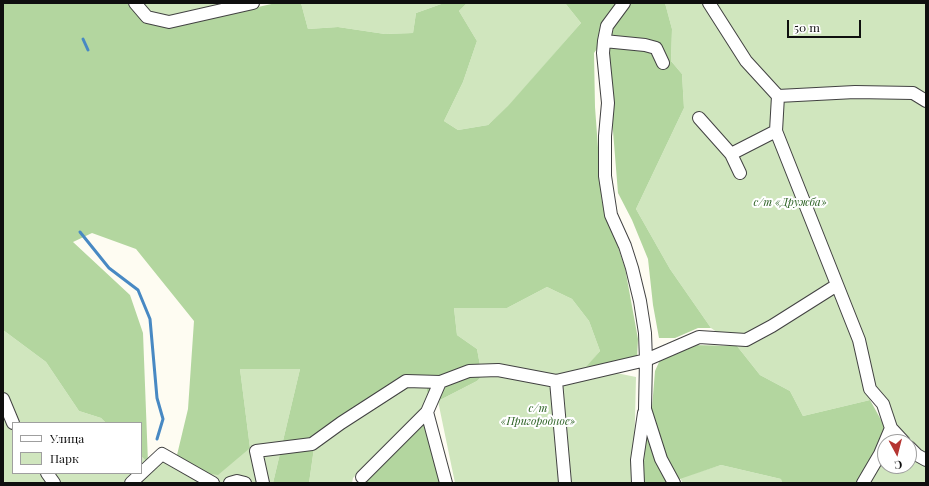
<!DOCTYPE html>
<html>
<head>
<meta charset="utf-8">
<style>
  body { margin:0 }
  #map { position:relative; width:929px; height:486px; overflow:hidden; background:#fefcf2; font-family:"Playfair Display",serif }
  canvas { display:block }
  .frame { position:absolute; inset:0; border:4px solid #0f0f0f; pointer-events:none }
  .legend { position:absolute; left:12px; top:422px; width:130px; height:52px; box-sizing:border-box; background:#fff; border:1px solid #9f9f9f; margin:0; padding:5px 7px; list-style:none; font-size:12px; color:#0f0f0f }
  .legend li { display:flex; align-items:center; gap:8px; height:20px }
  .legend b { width:20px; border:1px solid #9f9f9f }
  .north { position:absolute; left:877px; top:434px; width:40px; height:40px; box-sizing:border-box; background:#fff; border:1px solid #9f9f9f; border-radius:50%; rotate:173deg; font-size:11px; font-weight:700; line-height:16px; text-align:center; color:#0f0f0f }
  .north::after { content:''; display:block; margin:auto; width:14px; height:18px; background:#b53532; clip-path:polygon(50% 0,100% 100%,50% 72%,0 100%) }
  .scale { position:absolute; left:787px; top:20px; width:74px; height:18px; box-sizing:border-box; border:2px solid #0f0f0f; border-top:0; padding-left:5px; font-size:12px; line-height:14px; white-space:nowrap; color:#0f0f0f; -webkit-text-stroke:3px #fff; paint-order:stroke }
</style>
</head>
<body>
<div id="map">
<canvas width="929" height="486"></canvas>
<div class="frame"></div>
<ul class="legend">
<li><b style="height:5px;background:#fff"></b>Улица</li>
<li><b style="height:11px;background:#d0e6be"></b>Парк</li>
</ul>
<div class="north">С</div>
<div class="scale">50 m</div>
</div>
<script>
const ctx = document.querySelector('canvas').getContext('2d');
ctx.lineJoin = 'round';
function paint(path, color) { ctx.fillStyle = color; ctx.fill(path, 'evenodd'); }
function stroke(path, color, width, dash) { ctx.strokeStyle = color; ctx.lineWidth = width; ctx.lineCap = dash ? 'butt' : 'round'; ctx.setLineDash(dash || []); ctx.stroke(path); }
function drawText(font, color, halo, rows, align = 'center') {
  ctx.font = font + ' "Playfair Display",serif'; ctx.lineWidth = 4; ctx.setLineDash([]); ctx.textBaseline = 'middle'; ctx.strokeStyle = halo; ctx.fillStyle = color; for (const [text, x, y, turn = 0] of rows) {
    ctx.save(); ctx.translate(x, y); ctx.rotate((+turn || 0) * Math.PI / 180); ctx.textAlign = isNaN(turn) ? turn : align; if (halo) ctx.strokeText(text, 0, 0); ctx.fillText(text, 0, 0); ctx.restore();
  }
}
paint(new Path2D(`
  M 140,3 L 239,3 L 170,19 L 148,13 Z
  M 301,3 L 444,3 L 416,13 L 413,33 L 385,34 L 338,27 L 308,29 Z
  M 467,3 L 565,3 L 581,23 L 508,107 L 488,125 L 458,130 L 444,121 L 463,82 L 477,41 L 459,11 Z
  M 665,3 L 926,3 L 926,455 L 919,452 L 896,427 L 878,394 L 870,400 L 803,416 L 790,391 L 760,375 L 737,346 L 711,328 L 670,269 L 636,209 L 684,108 L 682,74 L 671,61 L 672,29 Z
  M 547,287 L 572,299 L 589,321 L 600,351 L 587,367 L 636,377 L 634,460 L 635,483 L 455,483 L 438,401 L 477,381 L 482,376 L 477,349 L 457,335 L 454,308 L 507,308 Z
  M 3,330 L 46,362 L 79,411 L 101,418 L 106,423 L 13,423 L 13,473 L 141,473 L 141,456 L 148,463 L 177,455 L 197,472 L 250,448 L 240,369 L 300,369 L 273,483 L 3,483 Z
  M 426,386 L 429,400 L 418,414 L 353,478 L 352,483 L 309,483 L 314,448 L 407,389 Z
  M 885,449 L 885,466 L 909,466 L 909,452 L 926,463 L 926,483 L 865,483 Z
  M 721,465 L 781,479 L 782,483 L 683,483 L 680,478 Z`), '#d0e6be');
paint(new Path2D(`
  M 3,3 L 127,3 L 144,23 L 168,27 L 276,3 L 301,3 L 308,29 L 338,27 L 385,34 L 413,33 L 416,13 L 444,3 L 467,3 L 459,11 L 477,41 L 463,82 L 444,121 L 458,130 L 488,125 L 508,106 L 581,23 L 565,3 L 665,3 L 672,29 L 671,61 L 682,74 L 684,108 L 636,209 L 670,269 L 711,328 L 698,328 L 675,338 L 659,338 L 653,305 L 648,259 L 632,220 L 618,193 L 613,131 L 599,46 L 594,53 L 595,107 L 602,202 L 613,232 L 625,268 L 638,339 L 637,358 L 631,360 L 586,367 L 600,351 L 589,321 L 572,299 L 547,287 L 507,308 L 454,308 L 457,335 L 477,349 L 482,376 L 477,381 L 438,401 L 431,413 L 443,483 L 362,483 L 425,419 L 429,400 L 426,386 L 407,389 L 314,448 L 309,483 L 273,483 L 300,369 L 240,369 L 250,448 L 218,475 L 197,472 L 177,455 L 188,409 L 194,321 L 136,249 L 92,233 L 73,242 L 130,295 L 143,333 L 148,463 L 141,456 L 141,423 L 106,423 L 101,418 L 79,411 L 46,362 L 3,330 Z
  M 693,345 L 737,346 L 760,375 L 790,391 L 803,416 L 870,400 L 885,427 L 875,451 L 857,483 L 782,483 L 781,479 L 721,465 L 668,483 L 643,483 L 645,440 L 651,420 L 655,371 L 660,360 Z`), '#b3d69f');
stroke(new Path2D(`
  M 83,39 L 88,50
  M 80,232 L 109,268 L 138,290 L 150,319 L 157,398 L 163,419 L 157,439`), '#4889c3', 3);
const minor = new Path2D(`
  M 135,3 L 147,17 L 169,22 L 253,3
  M 624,3 L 607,26 L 604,41 L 603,53 L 608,103 L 605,136 L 605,176 L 611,215 L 625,246 L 632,268 L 640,301 L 645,333 L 646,360 L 645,409 L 661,459 L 674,483
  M 709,3 L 746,61 L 778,96 L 776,131 L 859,340 L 870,389 L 883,404 L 891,428 L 880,454 L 863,483
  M 604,41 L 645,45 L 656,48 L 663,63
  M 778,96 L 855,92 L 913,93 L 926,101
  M 699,118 L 731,154
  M 740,173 L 731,154 L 776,131
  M 556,381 L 565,483
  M 3,399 L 13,423
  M 427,412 L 446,483
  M 891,428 L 904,442
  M 909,447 L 917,455 L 926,460
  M 47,473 L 54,483
  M 362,477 L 427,412 L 440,382
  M 131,483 L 162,454 L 213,483
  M 230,483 L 237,481 L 245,483
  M 263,483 L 256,451 L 312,444 L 341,423 L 406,381 L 440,382 L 469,371 L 498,370 L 556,381 L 646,360 L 699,337 L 746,340 L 772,326 L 837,285
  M 638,483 L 637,460 L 644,413`);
stroke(minor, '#424242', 14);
stroke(minor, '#fff', 12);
drawText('italic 11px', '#2c6224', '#fff', [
  ["с/т «Дружба»",790,203],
  ["с/т",538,409],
  ["«Пригородное»",538,422]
]);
</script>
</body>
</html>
